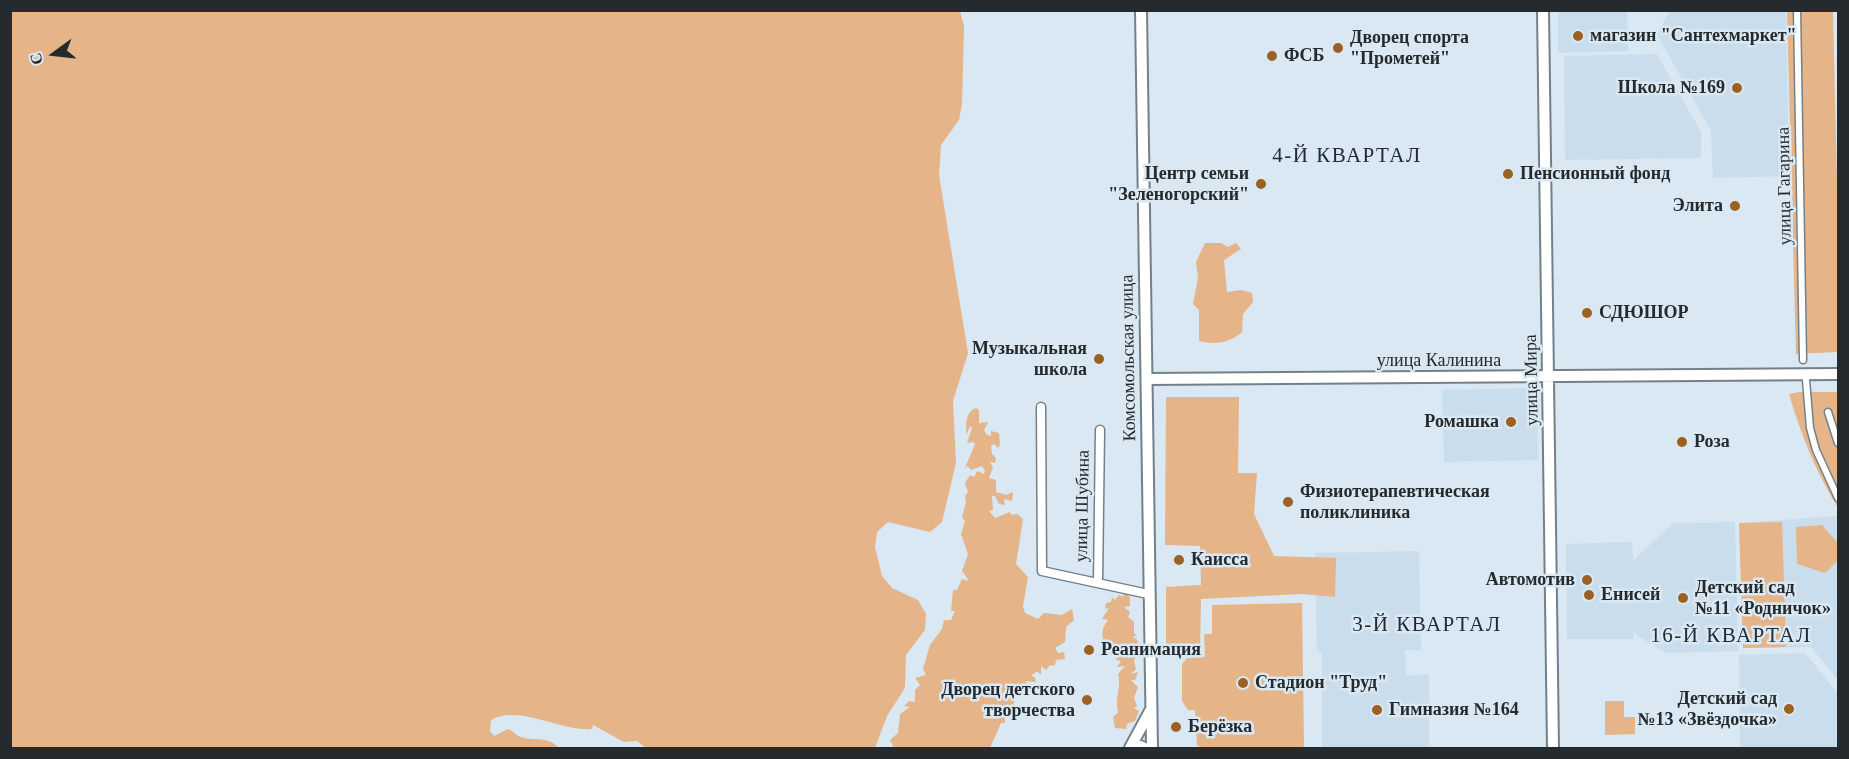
<!DOCTYPE html>
<html>
<head>
<meta charset="utf-8">
<style>
  body { margin:0 }
  #map { position:relative; width:1849px; height:759px; overflow:hidden; background:#d9e8f2; font-family:"Times New Roman",serif }
  canvas { display:block }
  .frame { position:absolute; inset:0; border:12px solid #252a2e; pointer-events:none }
  .north { position:absolute; left:24px; top:24px; width:60px; height:60px; -webkit-text-stroke:4px #d9e8f2; paint-order:stroke; rotate:255deg; font-size:16px; font-weight:700; line-height:24px; text-align:center; color:#252a2e }
  .north::after { content:''; display:block; margin:auto; width:21px; height:27px; background:#252a2e; clip-path:polygon(50% 0,100% 100%,50% 72%,0 100%) }
</style>
</head>
<body>
<div id="map">
<canvas width="1849" height="759"></canvas>
<div class="frame"></div>
<div class="north">С</div>
</div>
<script>
const ctx = document.querySelector('canvas').getContext('2d');
ctx.lineJoin = 'round';
function paint(path, color) { ctx.fillStyle = color; ctx.fill(path, 'evenodd'); }
function stroke(path, color, width, dash) { ctx.strokeStyle = color; ctx.lineWidth = width; ctx.lineCap = dash ? 'butt' : 'round'; ctx.setLineDash(dash || []); ctx.stroke(path); }
function drawText(font, color, halo, rows, align = 'center') {
  ctx.font = font + ' "Times New Roman",serif'; ctx.lineWidth = 5; ctx.setLineDash([]); ctx.textBaseline = 'middle'; ctx.strokeStyle = halo; ctx.fillStyle = color; for (const [text, x, y, turn = 0] of rows) {
    ctx.save(); ctx.translate(x, y); ctx.rotate((+turn || 0) * Math.PI / 180); ctx.textAlign = isNaN(turn) ? turn : align; if (halo) ctx.strokeText(text, 0, 0); ctx.fillText(text, 0, 0); ctx.restore();
  }
}
paint(new Path2D(`
  M 1558,11 L 1627,11 L 1628,51 L 1558,53 Z
  M 1670,11 L 1786,11 L 1789,176 L 1713,178 L 1711,131 L 1657,34 Z
  M 1657,54 L 1701,132 L 1701,158 L 1565,160 L 1564,56 Z
  M 1537,388 L 1538,460 L 1444,462 L 1442,390 Z
  M 1838,516 L 1838,680 L 1811,647 L 1743,648 L 1739,523 Z
  M 1735,522 L 1738,651 L 1666,653 L 1638,636 L 1634,631 L 1633,639 L 1567,639 L 1566,544 L 1632,542 L 1633,561 L 1673,523 Z
  M 1419,551 L 1421,650 L 1405,650 L 1406,676 L 1429,674 L 1429,748 L 1322,748 L 1322,652 L 1317,651 L 1315,553 Z
  M 1805,653 L 1838,694 L 1838,724 L 1835,728 L 1838,732 L 1838,748 L 1740,748 L 1739,655 Z`), '#c9ddec');
paint(new Path2D(`
  M 10,11 L 960,11 L 964,26 L 962,104 L 959,120 L 941,145 L 939,175 L 968,353 L 953,401 L 956,463 L 942,522 L 930,532 L 888,522 L 877,532 L 875,547 L 882,576 L 892,588 L 918,600 L 926,614 L 925,630 L 906,655 L 905,688 L 887,716 L 875,748 L 646,748 L 637,741 L 624,742 L 593,725 L 592,729 C 563,732 517,704 491,720 L 490,731 L 494,736 L 508,729 C 514,731 515,735 521,737 C 536,742 547,735 559,748 L 11,748 Z
  M 1787,11 L 1833,11 L 1838,224 L 1838,352 L 1796,354 Z
  M 1205,243 L 1221,243 L 1228,247 L 1236,243 L 1241,249 L 1224,260 L 1227,292 L 1241,290 L 1252,293 L 1253,302 L 1243,314 L 1242,332 C 1230,343 1215,345 1199,341 L 1199,310 L 1193,304 L 1198,278 L 1196,262 Z
  M 1799,392 L 1838,392 L 1838,508 C 1816,472 1801,435 1789,394 Z
  M 1166,397 L 1239,397 L 1238,473 L 1257,473 L 1254,514 L 1274,556 L 1336,558 L 1335,597 L 1302,594 L 1201,599 L 1200,652 L 1166,653 L 1166,587 L 1201,585 L 1200,546 L 1165,545 Z
  M 976,408 L 979,410 L 979,423 L 988,422 L 984,430 L 987,435 L 991,436 L 991,431 L 999,433 L 1000,445 L 998,448 L 994,444 L 991,446 L 992,454 L 996,458 L 995,463 L 990,462 L 993,467 L 989,478 L 996,480 L 996,492 L 1006,495 L 1013,492 L 1012,501 L 1004,499 L 1005,505 L 999,504 L 995,496 L 992,496 L 993,510 L 989,511 L 995,518 L 1010,512 L 1011,515 L 1017,514 L 1023,519 L 1016,564 L 1028,577 L 1023,606 L 1025,613 L 1038,619 L 1044,613 L 1062,615 L 1072,609 L 1074,620 L 1066,627 L 1065,642 L 1055,648 L 1058,653 L 1064,652 L 1065,659 L 1056,660 L 1055,665 L 1049,666 L 1046,670 L 1041,666 L 1041,675 L 1037,671 L 1031,676 L 1035,677 L 1036,682 L 1025,681 L 1029,686 L 1024,693 L 1018,688 L 1013,707 L 1015,714 L 1005,717 L 1005,723 L 1001,723 L 990,748 L 894,748 L 890,740 L 898,733 L 900,714 L 910,707 L 904,706 L 909,701 L 915,702 L 915,690 L 920,685 L 915,678 L 926,675 L 923,669 L 930,645 L 942,629 L 944,620 L 951,620 L 955,611 L 951,611 L 953,590 L 957,590 L 962,579 L 969,581 L 962,571 L 968,554 L 961,534 L 965,521 L 962,517 L 966,502 L 965,496 L 968,492 L 965,483 L 970,475 L 974,477 L 977,471 L 984,474 L 985,471 L 982,466 L 971,470 L 968,466 L 965,468 L 975,444 L 973,442 L 967,443 L 972,428 L 970,426 L 967,434 C 965,425 966,411 976,408 Z
  M 1782,522 L 1786,647 L 1743,648 L 1739,523 Z
  M 1822,525 L 1838,543 L 1838,560 L 1825,573 L 1797,564 L 1796,527 Z
  M 1124,592 L 1130,597 L 1130,606 L 1124,607 L 1130,612 L 1128,617 L 1134,622 L 1134,633 L 1137,636 L 1133,636 L 1134,639 L 1136,638 L 1138,642 L 1136,647 L 1131,647 L 1134,651 L 1138,650 L 1134,661 L 1136,669 L 1131,674 L 1138,672 L 1135,680 L 1131,680 L 1138,687 L 1134,698 L 1137,706 L 1134,708 L 1139,711 L 1135,721 L 1127,724 L 1126,729 L 1115,728 L 1113,717 L 1118,713 C 1114,699 1122,685 1118,674 L 1125,666 L 1117,667 L 1121,661 L 1116,660 L 1118,655 L 1109,654 C 1105,644 1097,634 1108,620 L 1102,619 L 1109,608 L 1105,609 L 1106,603 L 1111,602 L 1112,597 L 1115,600 L 1119,595 L 1123,597 Z
  M 1302,603 L 1304,748 L 1201,748 L 1197,745 L 1195,710 L 1188,710 L 1182,701 L 1182,664 L 1187,658 L 1205,657 L 1204,634 L 1212,634 L 1212,605 Z
  M 1605,701 L 1624,701 L 1624,717 L 1635,717 L 1635,734 L 1605,735 Z`), '#e5b488');
const pedestrian = new Path2D(`
  M 1797,10 L 1803,360
  M 1806,380 L 1810,428 L 1816,450 L 1838,498
  M 1828,412 L 1838,443`);
const minor = new Path2D(`
  M 1041,407 L 1042,571 L 1148,594
  M 1098,582 L 1100,430
  M 1132,746 L 1141,745 L 1147,748`);
const tertiary = new Path2D(`
  M 1141,10 L 1152,748
  M 1543,10 L 1553,748
  M 1147,379 L 1838,374
  M 1130,748 L 1150,711`);
stroke(pedestrian, '#738089', 9);
stroke(minor, '#738089', 11);
stroke(tertiary, '#738089', 14);
stroke(pedestrian, '#fff', 6);
stroke(minor, '#fff', 8);
stroke(tertiary, '#fff', 10);
for (const [x, y, r, color] of [
  [1578,36,6,"#9c6022"],
  [1338,48,6,"#9c6022"],
  [1272,56,6,"#9c6022"],
  [1737,88,6,"#9c6022"],
  [1508,174,6,"#9c6022"],
  [1261,184,6,"#9c6022"],
  [1735,206,6,"#9c6022"],
  [1587,313,6,"#9c6022"],
  [1099,359,6,"#9c6022"],
  [1511,422,6,"#9c6022"],
  [1682,442,6,"#9c6022"],
  [1288,502,6,"#9c6022"],
  [1179,560,6,"#9c6022"],
  [1587,580,6,"#9c6022"],
  [1589,595,6,"#9c6022"],
  [1683,598,6,"#9c6022"],
  [1089,650,6,"#9c6022"],
  [1243,683,6,"#9c6022"],
  [1087,700,6,"#9c6022"],
  [1789,709,6,"#9c6022"],
  [1377,710,6,"#9c6022"],
  [1176,727,6,"#9c6022"]
]) { const dot = new Path2D(); dot.arc(x, y, r, 0, 2 * Math.PI); ctx.fillStyle = color; ctx.fill(dot); stroke(dot, '#d9e8f2', 2); }
drawText('bold 18px', '#252a2e', '#d9e8f2', [
  ["магазин \"Сантехмаркет\"",1590,36],
  ["Дворец спорта",1350,38],
  ["\"Прометей\"",1350,59],
  ["ФСБ",1284,56],
  ["Школа №169",1725,88,"right"],
  ["Центр семьи",1249,174,"right"],
  ["\"Зеленогорский\"",1249,195,"right"],
  ["Пенсионный фонд",1520,174],
  ["Элита",1723,206,"right"],
  ["СДЮШОР",1599,313],
  ["Музыкальная",1087,349,"right"],
  ["школа",1087,370,"right"],
  ["Ромашка",1499,422,"right"],
  ["Роза",1694,442],
  ["Физиотерапевтическая",1300,492],
  ["поликлиника",1300,513],
  ["Каисса",1191,560],
  ["Автомотив",1575,580,"right"],
  ["Детский сад",1695,588],
  ["№11 «Родничок»",1695,609],
  ["Енисей",1601,595],
  ["Реанимация",1101,650],
  ["Стадион \"Труд\"",1255,683],
  ["Дворец детского",1075,690,"right"],
  ["творчества",1075,711,"right"],
  ["Детский сад",1777,699,"right"],
  ["№13 «Звёздочка»",1777,720,"right"],
  ["Гимназия №164",1389,710],
  ["Берёзка",1188,727]
], 'left');
drawText('18px', '#252a2e', '#d9e8f2', [
  ["улица Гагарина",1785,186,-91],
  ["Комсомольская улица",1129,358,-91],
  ["улица Калинина",1439,361],
  ["улица Мира",1532,380,-91],
  ["улица Шубина",1083,506,-89]
]);
ctx.letterSpacing = '1.5px';
drawText('21px', '#202b33', '#d9e8f2', [
  ["4-Й КВАРТАЛ",1347,156],
  ["3-Й КВАРТАЛ",1427,625],
  ["16-Й КВАРТАЛ",1731,636]
]);
ctx.letterSpacing = '0px';
</script>
</body>
</html>
